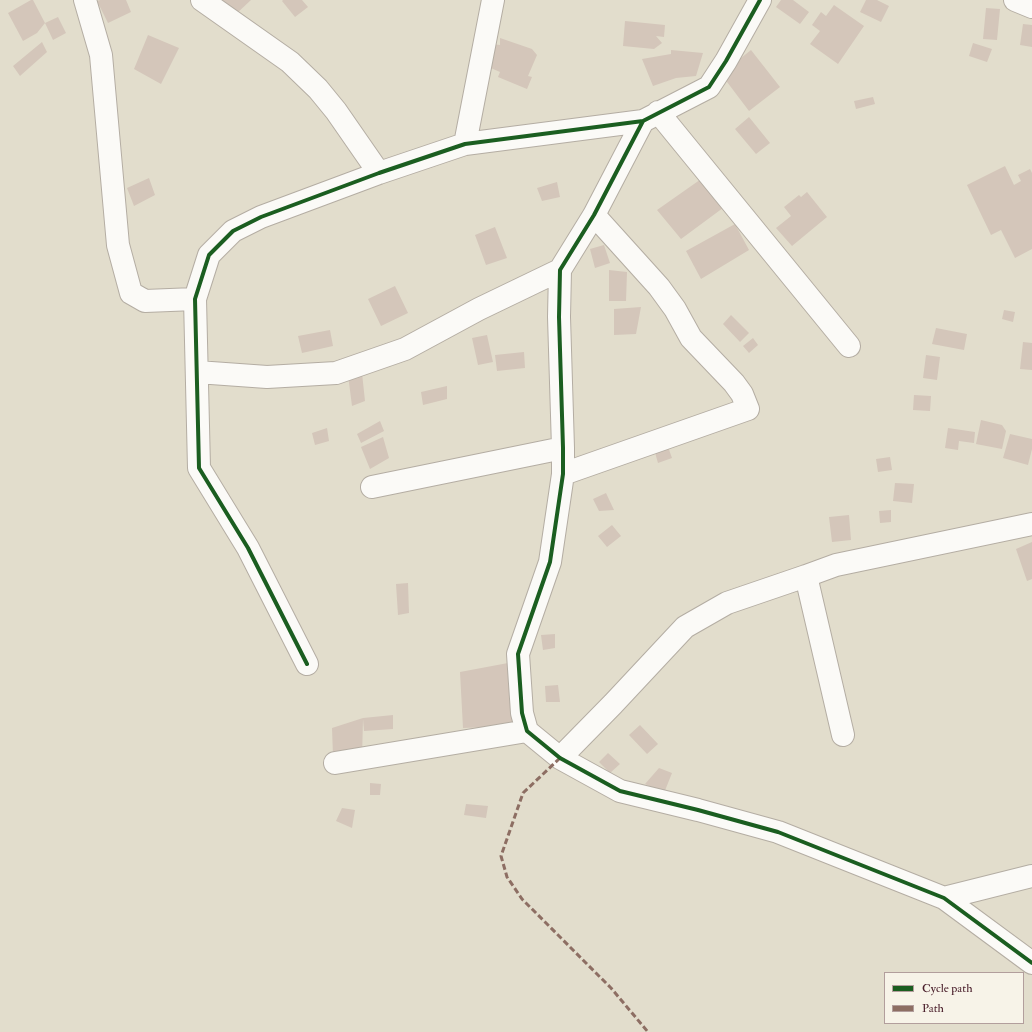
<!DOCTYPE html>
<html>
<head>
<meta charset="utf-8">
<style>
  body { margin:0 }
  #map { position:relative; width:1032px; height:1032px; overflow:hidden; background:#e2ddcc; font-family:"IM FELL Double Pica",serif }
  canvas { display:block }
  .legend { position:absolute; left:884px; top:972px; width:140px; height:52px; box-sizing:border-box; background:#f7f3e8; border:1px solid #b29e9c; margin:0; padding:5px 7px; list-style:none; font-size:12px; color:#4a1f2b }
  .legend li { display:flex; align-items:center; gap:8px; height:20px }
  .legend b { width:20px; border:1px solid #b29e9c }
</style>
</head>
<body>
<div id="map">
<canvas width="1032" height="1032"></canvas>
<ul class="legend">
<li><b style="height:5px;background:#1b5e20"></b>Cycle path</li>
<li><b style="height:5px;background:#8d6e63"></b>Path</li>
</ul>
</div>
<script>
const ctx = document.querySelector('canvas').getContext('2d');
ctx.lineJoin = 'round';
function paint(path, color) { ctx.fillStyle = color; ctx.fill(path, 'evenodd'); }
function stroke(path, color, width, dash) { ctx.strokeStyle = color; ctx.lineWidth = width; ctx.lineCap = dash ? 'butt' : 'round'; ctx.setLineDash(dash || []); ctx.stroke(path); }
paint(new Path2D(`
  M 31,0 L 33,0 L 45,23 L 58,17 L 66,33 L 53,40 L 45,23 L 37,33 L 23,41 L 8,13 Z
  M 100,0 L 126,0 L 131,12 L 108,23 L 97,1 Z
  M 220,0 L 251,0 L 235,15 Z
  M 283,0 L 302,0 L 308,7 L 295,17 L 282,1 Z
  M 781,0 L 793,0 L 809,12 L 800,24 L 776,7 Z
  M 866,0 L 877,0 L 889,6 L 881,22 L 860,12 Z
  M 834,5 L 864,26 L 838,64 L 810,44 L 820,31 L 812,25 L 821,12 L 826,16 Z
  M 986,8 L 1000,9 L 997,40 L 983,39 Z
  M 625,21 L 665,25 L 664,37 L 656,36 L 662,43 L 654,49 L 623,46 Z
  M 1023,24 L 1032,25 L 1032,47 L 1020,45 Z
  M 148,35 L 179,48 L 161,84 L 134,69 Z
  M 500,38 L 532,49 L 537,55 L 528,76 L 532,77 L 527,89 L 498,77 L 500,72 L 484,65 L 492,44 L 500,45 Z
  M 42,42 L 47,52 L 20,76 L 13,66 Z
  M 973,43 L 992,49 L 987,62 L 969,56 Z
  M 671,50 L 703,53 L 696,76 L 676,78 L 653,86 L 642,59 L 671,54 Z
  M 751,50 L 780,87 L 749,111 L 721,74 Z
  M 873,97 L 875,104 L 856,109 L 854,101 Z
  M 749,117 L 770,143 L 756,154 L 735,129 Z
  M 1005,166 L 1014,185 L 1021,181 L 1018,175 L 1030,169 L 1032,173 L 1032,249 L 1015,258 L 1001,230 L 991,235 L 967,185 Z
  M 704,177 L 727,205 L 681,239 L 657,210 Z
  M 149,178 L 155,195 L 134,206 L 127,188 Z
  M 557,182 L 560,197 L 542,201 L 537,188 Z
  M 807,192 L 827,217 L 792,246 L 776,228 L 791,216 L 784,207 L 799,195 L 801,197 Z
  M 735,224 L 749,250 L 701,279 L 686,251 Z
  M 495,227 L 507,258 L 486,265 L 475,235 Z
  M 604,245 L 610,263 L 595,268 L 590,249 Z
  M 609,270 L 627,272 L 626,301 L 609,301 Z
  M 395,286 L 408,313 L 381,326 L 368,299 Z
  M 641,307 L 636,334 L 614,335 L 614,309 Z
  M 1004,310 L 1015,312 L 1013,322 L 1002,319 Z
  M 731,315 L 749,333 L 740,342 L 723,324 Z
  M 936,328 L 967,334 L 964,350 L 932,344 Z
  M 330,330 L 333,346 L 302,353 L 298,336 Z
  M 487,335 L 493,362 L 478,365 L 472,338 Z
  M 753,338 L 758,345 L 749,353 L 743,346 Z
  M 1023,342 L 1032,343 L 1032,370 L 1020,369 Z
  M 524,352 L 525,368 L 497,371 L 495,355 Z
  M 926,355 L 940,357 L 937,380 L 923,378 Z
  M 362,373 L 365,401 L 352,406 L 348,375 Z
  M 447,386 L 447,399 L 423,405 L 421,392 Z
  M 914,395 L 931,396 L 930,411 L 913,410 Z
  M 981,420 L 1002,425 L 1006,431 L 1002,449 L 976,444 Z
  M 380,421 L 384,431 L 361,443 L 357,434 Z
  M 327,428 L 329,441 L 315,445 L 312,433 Z
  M 948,428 L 975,432 L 974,443 L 959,441 L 958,450 L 945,448 Z
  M 1010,434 L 1032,439 L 1032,449 L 1028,465 L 1003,458 Z
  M 383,437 L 389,458 L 370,469 L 361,447 Z
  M 667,444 L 672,458 L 658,463 L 654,449 Z
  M 890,457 L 892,470 L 878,472 L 876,459 Z
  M 895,483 L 914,484 L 912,503 L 893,501 Z
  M 606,493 L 614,510 L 599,511 L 593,499 Z
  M 891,510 L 891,522 L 880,523 L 879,511 Z
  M 849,515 L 851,540 L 832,542 L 829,517 Z
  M 612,525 L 621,536 L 607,547 L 598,536 Z
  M 1032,542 L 1032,579 L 1027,581 L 1016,549 Z
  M 408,583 L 409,613 L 398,615 L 396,584 Z
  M 555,634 L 555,648 L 543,650 L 541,635 Z
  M 508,663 L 513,710 L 513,726 L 463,728 L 460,672 Z
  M 558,685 L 560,702 L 546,702 L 545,686 Z
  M 393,715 L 393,729 L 364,731 L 363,719 L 362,758 L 333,756 L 332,728 L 363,718 Z
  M 640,725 L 658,744 L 647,754 L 629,735 Z
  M 608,753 L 620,764 L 610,773 L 599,762 Z
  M 659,768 L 672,773 L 664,793 L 645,784 Z
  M 370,783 L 381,784 L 380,795 L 370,795 Z
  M 466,804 L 488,806 L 486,818 L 464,815 Z
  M 342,808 L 355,810 L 352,828 L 336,821 Z`), '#d4c6ba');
const minor = new Path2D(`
  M 85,0 L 101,55 L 118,245 L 131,293 L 145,301 L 195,299
  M 202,0 L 290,62 L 318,89 L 336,111 L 379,173
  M 1015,0 L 1032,7
  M 658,112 L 849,346
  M 643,121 L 594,215 L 560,270 L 559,317 L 563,448 L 563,474 L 550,562 L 518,654 L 522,713 L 527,731 L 560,758 L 620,791 L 698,810 L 778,832 L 944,898 L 1032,963
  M 465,144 L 493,0
  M 197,372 L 267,377 L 336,373 L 405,349 L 479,309 L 560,270
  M 563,474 L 748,409 L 742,394 L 734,383 L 691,338 L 675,309 L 659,287 L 594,215
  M 372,487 L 563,448
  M 806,576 L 843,735
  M 307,664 L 248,548 L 199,468 L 195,299 L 209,255 L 233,231 L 261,217 L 379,173 L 465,144 L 643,121 L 709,87 L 726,61 L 760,0
  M 560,758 L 613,704 L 685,627 L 727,603 L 806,576 L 836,565 L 1032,524
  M 335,763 L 527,731
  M 944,898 L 1032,876`);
stroke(minor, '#b4ada3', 24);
stroke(minor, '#fbfaf7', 22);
stroke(new Path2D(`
  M 560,758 L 523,793 L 501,856 L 507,877 L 522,899 L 611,988 L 648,1032`), '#8d6e63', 3, [6, 3]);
stroke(new Path2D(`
  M 643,121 L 594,215 L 560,270 L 559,317 L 563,448 L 563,474 L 550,562 L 518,654 L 522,713 L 527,731 L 560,758 L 620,791 L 698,810 L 778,832 L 944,898 L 1032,963
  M 307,664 L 248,548 L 199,468 L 195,299 L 209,255 L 233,231 L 261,217 L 379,173 L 465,144 L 643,121 L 709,87 L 726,61 L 760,0`), '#1b5e20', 4);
</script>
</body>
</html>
